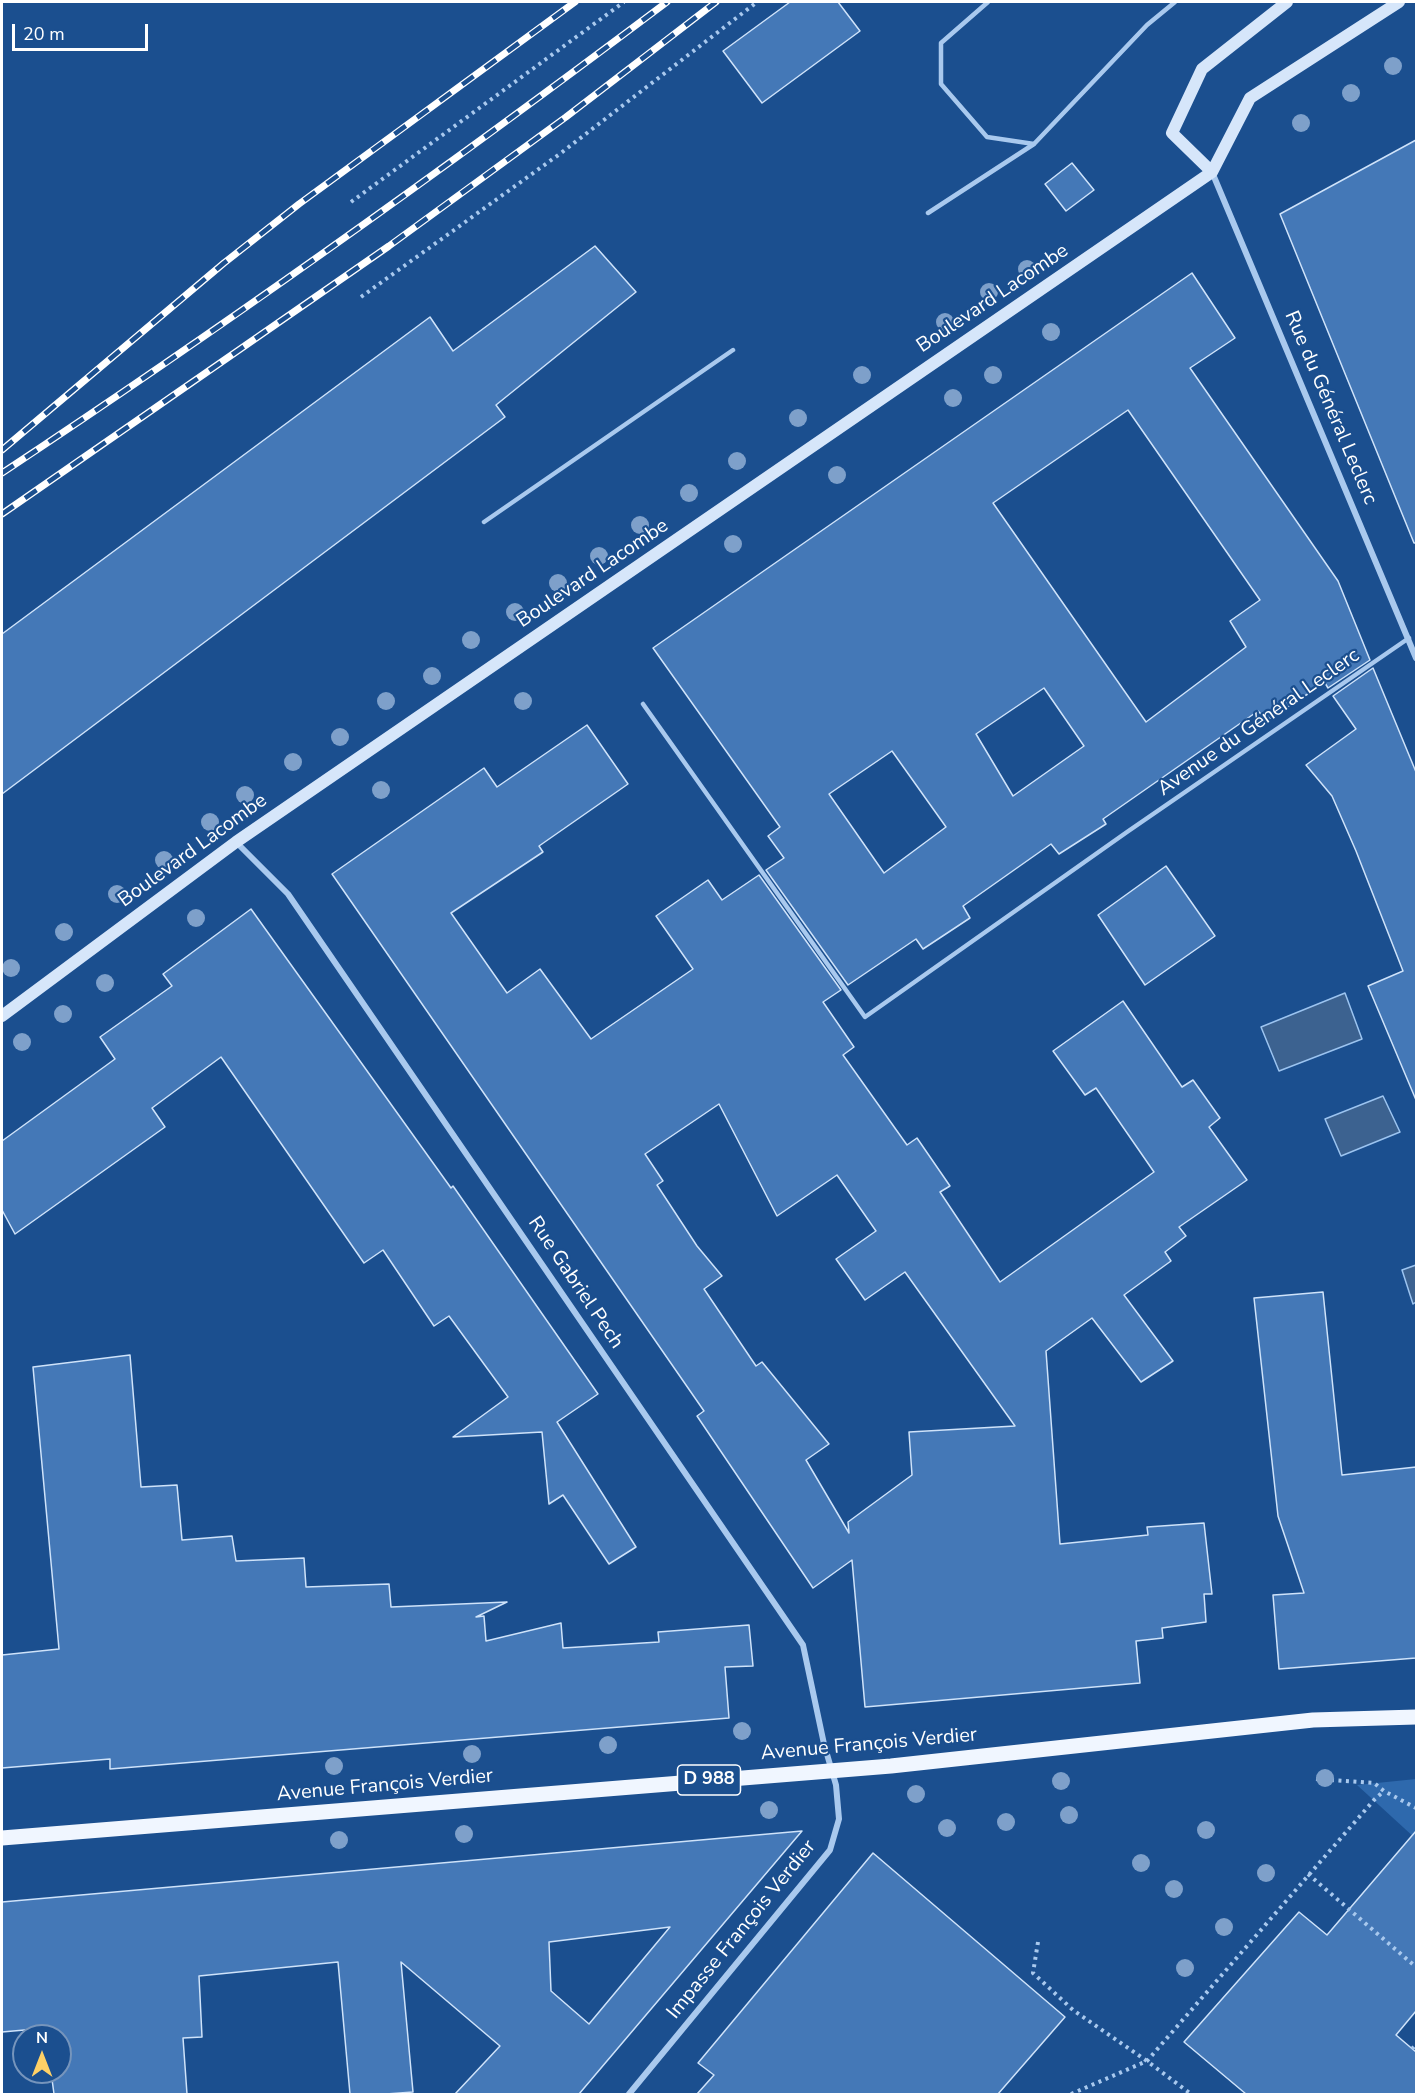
<!DOCTYPE html>
<html>
<head>
<meta charset="utf-8">
<style>
  body { margin:0 }
  #map { position:relative; width:1418px; height:2096px; overflow:hidden; background:#1b4f8f; font-family:"Nunito Sans",sans-serif }
  canvas { display:block }
  .frame { position:absolute; inset:0; border:3px solid #fff; pointer-events:none }
  .north { position:absolute; left:12px; top:2024px; width:60px; height:60px; box-sizing:border-box; background:#1b4f8f; border:2px solid #7695bc; border-radius:50%; rotate:0deg; font-size:16px; font-weight:700; line-height:24px; text-align:center; color:#fff }
  .north::after { content:''; display:block; margin:auto; width:21px; height:27px; background:#ffd166; clip-path:polygon(50% 0,100% 100%,50% 72%,0 100%) }
  .scale { position:absolute; left:12px; top:24px; width:136px; height:27px; box-sizing:border-box; border:3px solid #fff; border-top:0; padding-left:8px; font-size:18px; line-height:21px; white-space:nowrap; color:#fff; -webkit-text-stroke:4px #1b4f8f; paint-order:stroke }
</style>
</head>
<body>
<div id="map">
<canvas width="1418" height="2096"></canvas>
<div class="frame"></div>
<div class="north">N</div>
<div class="scale">20 m</div>
</div>
<script>
const ctx = document.querySelector('canvas').getContext('2d');
ctx.lineJoin = 'round';
function paint(path, color) { ctx.fillStyle = color; ctx.fill(path, 'evenodd'); }
function stroke(path, color, width, dash) { ctx.strokeStyle = color; ctx.lineWidth = width; ctx.lineCap = dash ? 'butt' : 'round'; ctx.setLineDash(dash || []); ctx.stroke(path); }
function drawText(font, color, halo, rows, align = 'center') {
  ctx.font = font + ' "Nunito Sans",sans-serif'; ctx.lineWidth = 4.5; ctx.setLineDash([]); ctx.textBaseline = 'middle'; ctx.strokeStyle = halo; ctx.fillStyle = color; for (const [text, x, y, turn = 0] of rows) {
    ctx.save(); ctx.translate(x, y); ctx.rotate((+turn || 0) * Math.PI / 180); ctx.textAlign = isNaN(turn) ? turn : align; if (halo) ctx.strokeText(text, 0, 0); ctx.fillText(text, 0, 0); ctx.restore();
  }
}
paint(new Path2D(`
  M 1416,1779 L 1416,1839 L 1357,1785 Z`), '#2e69ad');
const water = new Path2D(`
  M 1345,993 L 1362,1039 L 1279,1071 L 1261,1027 Z
  M 1383,1096 L 1400,1132 L 1341,1156 L 1325,1119 Z
  M 1416,1265 L 1416,1302 L 1413,1304 L 1402,1270 Z`);
paint(water, '#3c6290');
stroke(water, '#9cc4f0', 1.5);
const building = new Path2D(`
  M 790,2 L 838,2 L 860,31 L 762,103 L 723,51 Z
  M 1416,140 L 1416,543 L 1414,543 L 1280,214 Z
  M 1072,163 L 1094,190 L 1066,211 L 1045,184 Z
  M 595,246 L 636,292 L 496,405 L 505,417 L 2,794 L 2,634 L 430,317 L 453,351 Z
  M 1192,273 L 1235,338 L 1190,368 L 1338,581 L 1370,660 L 1328,688 L 1325,683 L 1267,720 L 1258,711 L 1103,819 L 1106,824 L 1059,854 L 1051,844 L 963,906 L 970,918 L 923,949 L 916,939 L 848,985 L 766,870 L 784,858 L 768,836 L 780,827 L 653,648 ZM 1128,410 L 1260,600 L 1230,621 L 1246,647 L 1146,722 L 993,503 ZM 1044,688 L 1084,746 L 1013,796 L 976,734 ZM 892,751 L 946,827 L 884,873 L 829,794 Z
  M 1373,668 L 1416,772 L 1416,1100 L 1368,986 L 1403,971 L 1356,851 L 1332,796 L 1306,765 L 1356,729 L 1333,696 Z
  M 587,725 L 628,784 L 539,846 L 543,852 L 451,913 L 507,993 L 540,969 L 591,1039 L 693,969 L 656,916 L 708,880 L 722,900 L 759,875 L 841,990 L 823,1002 L 854,1047 L 843,1055 L 907,1145 L 917,1138 L 950,1186 L 940,1192 L 1000,1282 L 1154,1172 L 1096,1088 L 1085,1095 L 1053,1051 L 1123,1001 L 1182,1087 L 1193,1080 L 1220,1118 L 1209,1127 L 1247,1180 L 1179,1227 L 1186,1236 L 1165,1252 L 1171,1261 L 1124,1295 L 1173,1361 L 1141,1382 L 1092,1318 L 1046,1351 L 1060,1544 L 1148,1535 L 1147,1527 L 1204,1523 L 1212,1594 L 1204,1594 L 1206,1622 L 1162,1628 L 1163,1638 L 1136,1641 L 1140,1683 L 865,1707 L 852,1560 L 813,1588 L 697,1416 L 704,1411 L 332,874 L 484,768 L 497,787 ZM 719,1104 L 777,1216 L 837,1175 L 876,1231 L 836,1259 L 865,1300 L 905,1272 L 1015,1426 L 909,1432 L 912,1475 L 848,1522 L 849,1533 L 806,1460 L 829,1444 L 762,1362 L 756,1366 L 704,1289 L 722,1276 L 697,1246 L 657,1185 L 663,1181 L 645,1154 Z
  M 1166,866 L 1215,936 L 1145,985 L 1098,915 Z
  M 251,909 L 451,1188 L 453,1186 L 598,1394 L 557,1422 L 636,1547 L 609,1564 L 563,1495 L 549,1504 L 542,1432 L 453,1437 L 508,1397 L 449,1316 L 434,1326 L 383,1250 L 364,1263 L 221,1057 L 152,1108 L 165,1127 L 15,1234 L 2,1210 L 2,1141 L 115,1059 L 100,1037 L 172,986 L 163,974 Z
  M 1323,1292 L 1342,1475 L 1416,1467 L 1416,1658 L 1279,1669 L 1273,1595 L 1304,1593 L 1278,1516 L 1254,1298 Z
  M 130,1355 L 141,1487 L 177,1485 L 182,1540 L 232,1536 L 236,1561 L 304,1558 L 306,1587 L 389,1584 L 391,1607 L 507,1602 L 476,1617 L 484,1616 L 486,1641 L 561,1623 L 563,1648 L 659,1642 L 658,1632 L 749,1625 L 753,1666 L 725,1667 L 729,1718 L 110,1769 L 110,1759 L 2,1768 L 2,1655 L 59,1649 L 33,1367 Z
  M 802,1831 L 579,2094 L 455,2094 L 500,2046 L 401,1962 L 413,2092 L 386,2094 L 350,2094 L 338,1962 L 199,1976 L 202,2037 L 183,2038 L 187,2094 L 54,2094 L 51,2072 L 60,2072 L 60,2036 L 48,2036 L 47,2028 L 2,2032 L 2,1902 ZM 670,1927 L 589,2024 L 551,1991 L 549,1942 Z
  M 1416,1831 L 1416,2011 L 1396,2035 L 1416,2052 L 1416,2094 L 1246,2094 L 1184,2042 L 1299,1912 L 1327,1935 Z
  M 873,1853 L 1065,2017 L 998,2094 L 697,2094 L 714,2075 L 698,2063 Z`);
paint(building, '#4478b7');
stroke(building, '#cfe3fa', 1.5);
stroke(new Path2D(`
  M 351,202 L 624,2
  M 361,297 L 561,153 L 757,2
  M 1316,1779 L 1374,1783 L 1384,1791 L 1416,1808
  M 1308,1874 L 1416,1967
  M 1038,1942 L 1033,1973 L 1073,2010 L 1147,2061 L 1191,2094
  M 1412,2049 L 1416,2044
  M 1071,2094 L 1147,2061 L 1374,1800 L 1384,1791`), '#a9c9ee', 4, [3, 4.5]);
stroke(new Path2D(`
  M 988,2 L 941,43 L 941,84 L 987,137 L 1034,144 L 1147,25 L 1175,2
  M 928,213 L 1034,144
  M 484,522 L 733,350
  M 643,704 L 865,1017 L 1127,832 L 1409,638`), '#a9c9ee', 4.5);
stroke(new Path2D(`
  M 1212,172 L 1416,658
  M 236,842 L 288,894 L 803,1645 L 824,1744 L 836,1785 L 839,1819 L 830,1850 L 629,2094`), '#a9c9ee', 6);
stroke(new Path2D(`
  M 1212,172 L 1172,133 L 1202,69 L 1287,2
  M 2,1016 L 236,842 L 1212,172 L 1250,98 L 1399,2`), '#d6e6fa', 12);
stroke(new Path2D(`
  M 2,1838 L 891,1766 L 1313,1720 L 1416,1717`), '#f0f6ff', 15);
const rail = new Path2D(`
  M 2,450 L 224,263 L 299,204 L 575,2
  M 2,473 C 229,323 450,165 667,2
  M 2,514 L 389,246 L 566,117 L 716,2`);
stroke(rail, '#fff', 7);
stroke(rail, '#1b4f8f', 4.5, [14]);
ctx.fillStyle = '#7ea0ca';
for (const [x, y] of [
  [1393,66],
  [1351,93],
  [1301,123],
  [1027,269],
  [989,292],
  [945,322],
  [1051,332],
  [862,375],
  [993,375],
  [953,398],
  [798,418],
  [737,461],
  [837,475],
  [689,493],
  [640,525],
  [733,544],
  [599,556],
  [558,583],
  [515,612],
  [471,640],
  [432,676],
  [386,701],
  [523,701],
  [340,737],
  [293,762],
  [381,790],
  [245,795],
  [210,822],
  [164,860],
  [117,894],
  [196,918],
  [64,932],
  [11,968],
  [105,983],
  [63,1014],
  [22,1042],
  [742,1731],
  [608,1745],
  [472,1754],
  [334,1766],
  [1325,1778],
  [1061,1781],
  [916,1794],
  [769,1810],
  [1069,1815],
  [1006,1822],
  [947,1828],
  [1206,1830],
  [464,1834],
  [339,1840],
  [1141,1863],
  [1266,1873],
  [1174,1889],
  [1224,1927],
  [1185,1968]
]) { ctx.beginPath(); ctx.arc(x, y, 9, 0, 2 * Math.PI); ctx.fill(); }
for (const [x, y, w] of [
  [709,1780,63]
]) { const box = new Path2D(); box.roundRect(x - w / 2, y - 15, w, 30, 4.5); ctx.fillStyle = '#1b4f8f'; ctx.fill(box); stroke(box, '#fff', 1.5); }
drawText('bold 18px', '#fff', null, [
  ["D 988",709,1780]
]);
drawText('20px', '#fff', '#1b4f8f', [
  ["Boulevard Lacombe",993,299,-34],
  ["Rue du Général Leclerc",1330,408,67],
  ["Boulevard Lacombe",593,574,-34],
  ["Avenue du Général Leclerc",1259,723,-35],
  ["Boulevard Lacombe",193,851,-36],
  ["Rue Gabriel Pech",575,1283,56],
  ["Avenue François Verdier",869,1745,-5],
  ["Avenue François Verdier",385,1786,-5],
  ["Impasse François Verdier",742,1930,-51]
]);
</script>
</body>
</html>
